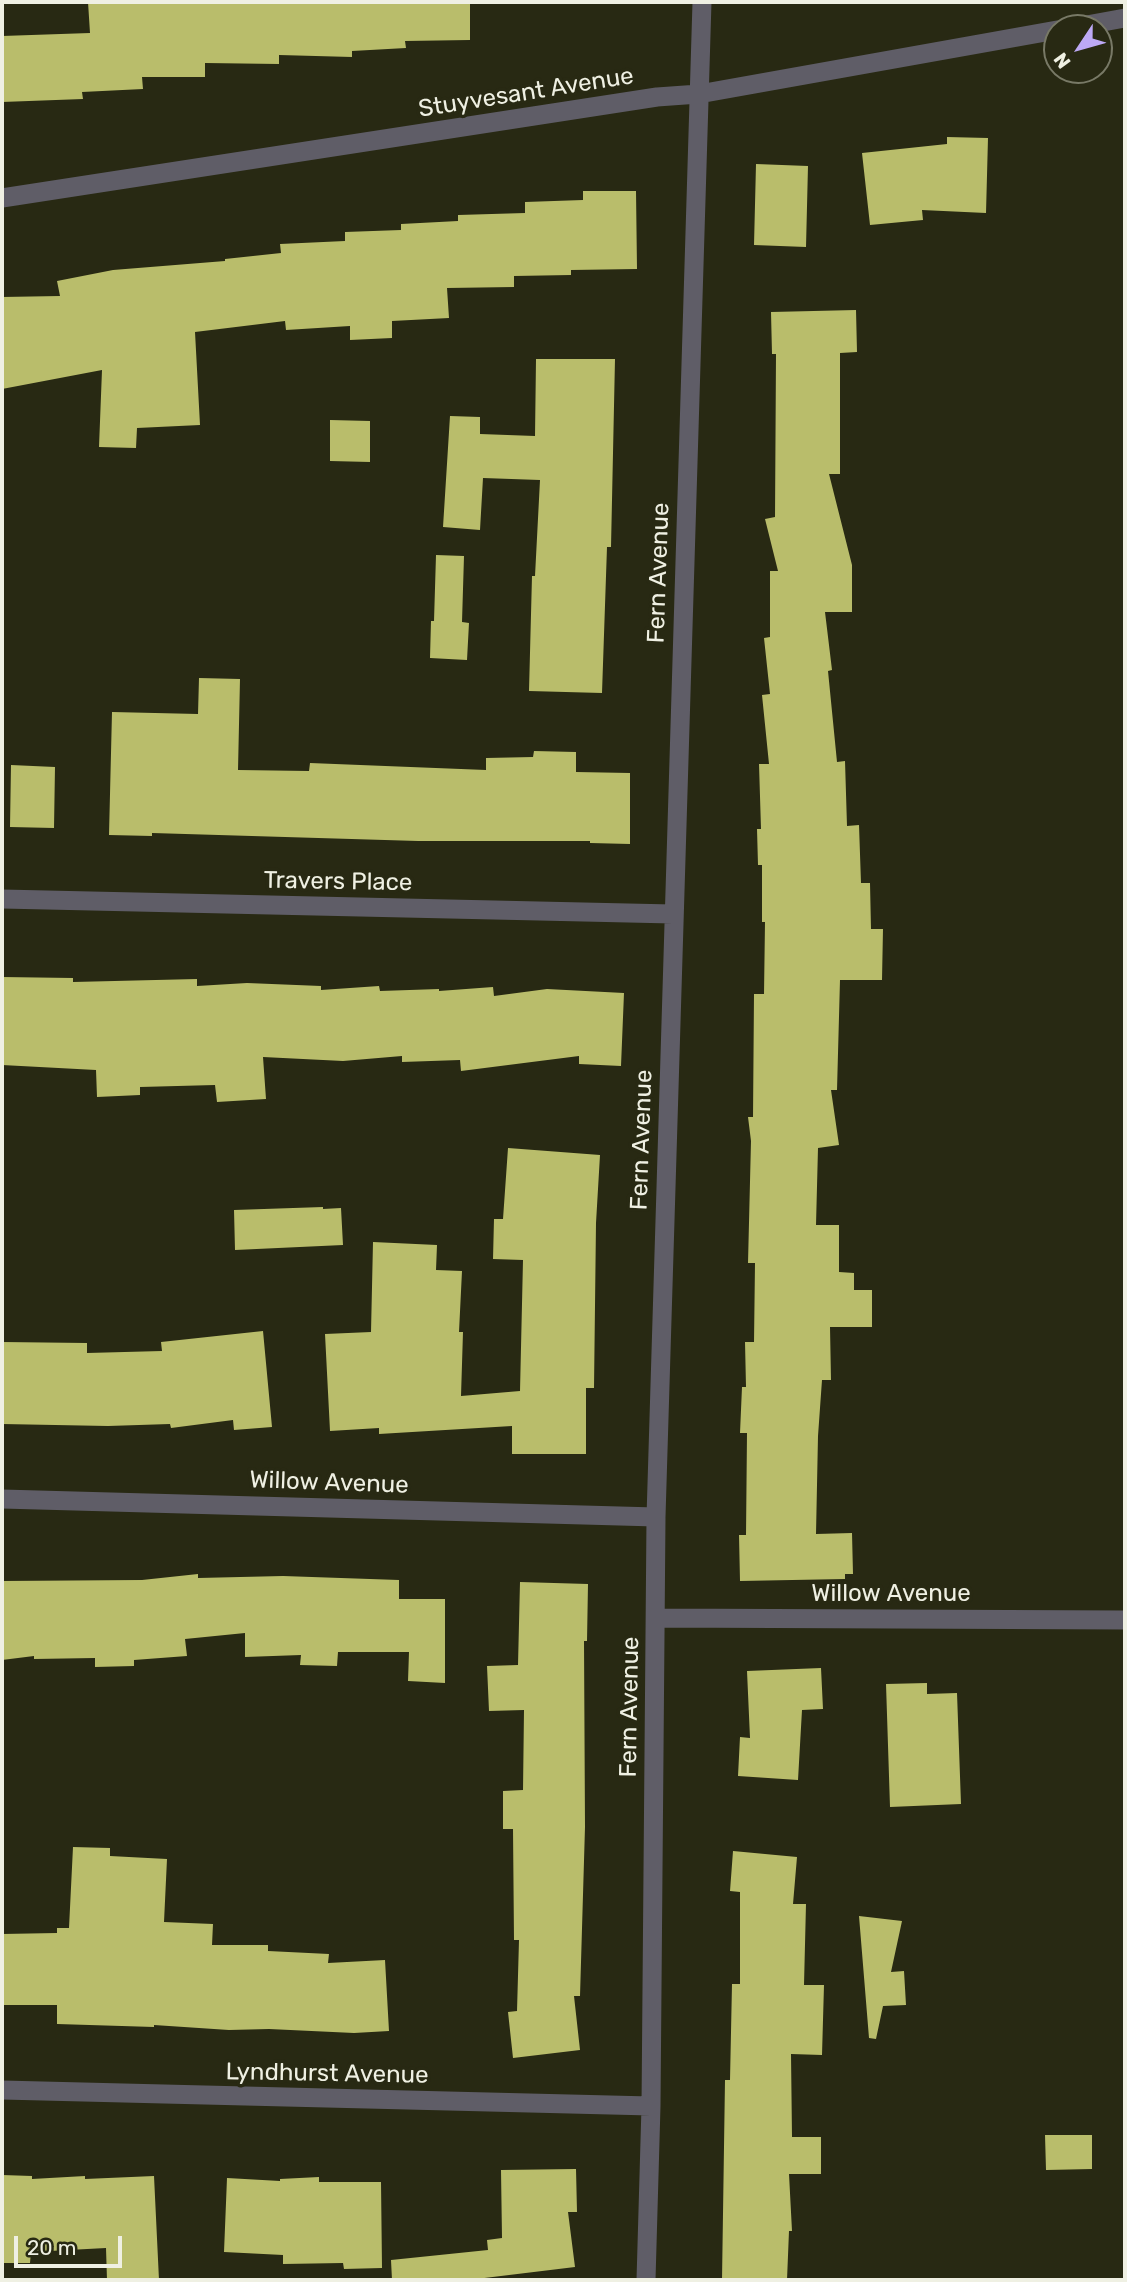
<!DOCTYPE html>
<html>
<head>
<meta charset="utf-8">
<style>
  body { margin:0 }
  #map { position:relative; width:1127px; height:2282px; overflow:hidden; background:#282913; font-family:Rubik,sans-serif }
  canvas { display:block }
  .frame { position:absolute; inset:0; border:4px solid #eff0e3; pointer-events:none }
  .north { position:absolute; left:1043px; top:14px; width:70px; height:70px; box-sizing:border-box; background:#282913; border:2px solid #787966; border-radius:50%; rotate:234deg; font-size:19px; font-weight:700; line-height:28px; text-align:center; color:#eff0e3 }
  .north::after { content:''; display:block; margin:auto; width:24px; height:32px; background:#bda9f5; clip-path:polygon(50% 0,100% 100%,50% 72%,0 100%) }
  .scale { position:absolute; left:14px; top:2236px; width:108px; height:32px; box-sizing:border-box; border:4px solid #eff0e3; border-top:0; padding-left:9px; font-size:21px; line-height:24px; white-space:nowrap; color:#eff0e3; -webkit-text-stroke:5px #282913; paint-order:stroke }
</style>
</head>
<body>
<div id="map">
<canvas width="1127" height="2282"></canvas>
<div class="frame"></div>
<div class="north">N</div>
<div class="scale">20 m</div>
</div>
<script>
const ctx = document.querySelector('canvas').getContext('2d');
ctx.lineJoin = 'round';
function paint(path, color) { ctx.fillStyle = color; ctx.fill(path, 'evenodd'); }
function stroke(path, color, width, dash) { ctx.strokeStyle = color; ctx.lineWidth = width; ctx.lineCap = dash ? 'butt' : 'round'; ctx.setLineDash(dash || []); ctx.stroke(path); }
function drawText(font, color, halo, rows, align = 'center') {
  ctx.font = font + ' Rubik,sans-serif'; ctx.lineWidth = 7; ctx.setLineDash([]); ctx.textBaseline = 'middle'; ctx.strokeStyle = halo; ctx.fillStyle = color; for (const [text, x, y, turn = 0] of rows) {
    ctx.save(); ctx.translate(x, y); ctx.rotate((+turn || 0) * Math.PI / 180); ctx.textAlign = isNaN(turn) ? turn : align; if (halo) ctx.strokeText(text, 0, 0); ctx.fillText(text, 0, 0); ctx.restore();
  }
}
paint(new Path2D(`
  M 88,2 L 470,2 L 470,40 L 405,41 L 406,48 L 352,51 L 352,57 L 279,55 L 279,64 L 205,63 L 205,77 L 142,77 L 143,89 L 82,92 L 83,99 L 2,102 L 2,36 L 90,33 Z
  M 947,137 L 988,138 L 986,213 L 922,210 L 923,220 L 870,225 L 862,153 L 947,144 Z
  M 756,164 L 808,166 L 806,247 L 754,245 Z
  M 583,191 L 636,191 L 637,269 L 571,270 L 571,275 L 514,276 L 514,287 L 447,288 L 449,318 L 392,321 L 392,338 L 350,340 L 350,326 L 286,330 L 285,321 L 195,332 L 200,425 L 137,428 L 136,448 L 99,447 L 102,370 L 2,389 L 2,297 L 60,296 L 57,281 L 113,270 L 225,261 L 225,259 L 281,253 L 280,244 L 345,241 L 345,232 L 401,230 L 401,224 L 458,221 L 458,215 L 525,213 L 525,202 L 583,200 Z
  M 856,310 L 857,352 L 840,353 L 840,474 L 829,474 L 852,565 L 852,612 L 825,612 L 832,670 L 828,671 L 837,762 L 845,761 L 847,826 L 859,825 L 861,883 L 870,883 L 871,929 L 883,929 L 882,980 L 840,980 L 837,1090 L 831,1090 L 839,1145 L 818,1148 L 816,1225 L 839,1225 L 839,1272 L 854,1273 L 854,1290 L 872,1290 L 872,1327 L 830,1327 L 831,1380 L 822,1380 L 818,1436 L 816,1534 L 852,1533 L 853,1574 L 845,1574 L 845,1579 L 740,1581 L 739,1535 L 746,1535 L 747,1433 L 740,1433 L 742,1387 L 746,1387 L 745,1342 L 754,1342 L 755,1263 L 748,1263 L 751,1141 L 748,1117 L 753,1117 L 754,994 L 764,994 L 765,922 L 762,922 L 762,865 L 758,865 L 757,829 L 761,829 L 759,764 L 769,764 L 762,695 L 770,694 L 764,638 L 770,637 L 770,571 L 778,571 L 765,519 L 775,517 L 776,354 L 772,354 L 771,312 Z
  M 536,359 L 615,359 L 611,547 L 607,547 L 602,693 L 529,691 L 532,576 L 535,576 L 540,480 L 483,478 L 480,530 L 443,527 L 450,416 L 480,417 L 480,434 L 535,436 Z
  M 330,420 L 370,421 L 370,462 L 330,461 Z
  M 436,555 L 464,556 L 462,622 L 469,623 L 467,660 L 430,658 L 431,621 L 434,621 Z
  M 199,678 L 240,679 L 238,770 L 309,771 L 310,763 L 486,770 L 486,758 L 533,757 L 534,751 L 576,752 L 576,772 L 630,773 L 630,844 L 590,843 L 590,841 L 418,841 L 152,833 L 152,836 L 109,835 L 112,712 L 198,714 Z
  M 11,765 L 55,767 L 54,828 L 10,827 Z
  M 2,977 L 73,978 L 73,982 L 197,979 L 197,986 L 247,983 L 321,986 L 321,990 L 379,986 L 380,991 L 439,989 L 439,991 L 493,987 L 494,996 L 547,989 L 624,993 L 621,1066 L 579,1064 L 579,1056 L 461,1071 L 460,1060 L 402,1062 L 402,1056 L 343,1061 L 263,1057 L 266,1099 L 217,1102 L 215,1085 L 140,1087 L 140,1095 L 97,1097 L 96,1070 L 2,1065 Z
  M 508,1148 L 600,1155 L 596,1223 L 594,1388 L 586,1388 L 586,1454 L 512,1454 L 512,1426 L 379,1434 L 379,1428 L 330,1431 L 325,1334 L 371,1332 L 373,1242 L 437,1245 L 436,1270 L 462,1271 L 459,1332 L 463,1332 L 461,1396 L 520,1391 L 523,1260 L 493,1259 L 494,1219 L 503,1219 Z
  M 323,1207 L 323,1209 L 341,1208 L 343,1245 L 235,1250 L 234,1210 Z
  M 263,1331 L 272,1427 L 234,1430 L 233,1420 L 171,1428 L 170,1424 L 108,1426 L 2,1424 L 2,1342 L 87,1343 L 87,1353 L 162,1351 L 161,1342 Z
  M 198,1574 L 198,1578 L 283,1576 L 399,1580 L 399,1599 L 445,1599 L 445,1683 L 408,1681 L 409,1652 L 338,1652 L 337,1666 L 300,1665 L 301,1655 L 245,1657 L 245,1633 L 185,1639 L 187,1656 L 134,1660 L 134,1666 L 95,1667 L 95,1658 L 34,1659 L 34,1656 L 2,1660 L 2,1581 L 142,1580 Z
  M 520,1582 L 588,1584 L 587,1641 L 584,1641 L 585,1827 L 580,1996 L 574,1996 L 580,2050 L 513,2058 L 508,2012 L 517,2011 L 519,1940 L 514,1940 L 513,1829 L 503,1829 L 503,1791 L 523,1790 L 524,1710 L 489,1711 L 487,1666 L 518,1665 Z
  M 821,1668 L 823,1709 L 802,1710 L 798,1780 L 738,1776 L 740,1737 L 750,1738 L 747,1671 Z
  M 927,1683 L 927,1694 L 957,1693 L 961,1804 L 890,1807 L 886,1684 Z
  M 73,1847 L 110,1848 L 110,1856 L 167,1859 L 164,1922 L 213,1924 L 212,1945 L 268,1945 L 268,1951 L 329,1954 L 328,1963 L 385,1960 L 389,2031 L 354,2033 L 269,2029 L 229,2030 L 154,2025 L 154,2027 L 57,2024 L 57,2005 L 2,2005 L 2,1934 L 57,1933 L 57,1928 L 69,1928 Z
  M 733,1851 L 797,1857 L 793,1904 L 806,1904 L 804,1985 L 824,1985 L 822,2055 L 791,2054 L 792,2137 L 821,2137 L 821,2174 L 789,2174 L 792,2231 L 789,2231 L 787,2280 L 722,2280 L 725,2080 L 730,2080 L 732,1984 L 740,1984 L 740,1892 L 730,1891 Z
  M 859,1916 L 902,1921 L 891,1972 L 904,1971 L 906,2005 L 883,2006 L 876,2039 L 869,2038 Z
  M 1045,2135 L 1092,2135 L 1092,2169 L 1046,2170 Z
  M 576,2169 L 577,2212 L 568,2212 L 575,2267 L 468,2280 L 392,2280 L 391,2260 L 488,2250 L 487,2240 L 502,2238 L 501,2170 Z
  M 2,2175 L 32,2176 L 32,2179 L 85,2176 L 85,2179 L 154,2176 L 159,2280 L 107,2280 L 106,2248 L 31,2252 L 30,2263 L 2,2263 Z
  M 319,2177 L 319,2182 L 381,2182 L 382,2268 L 344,2269 L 343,2263 L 283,2264 L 283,2255 L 224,2252 L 227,2178 L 280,2181 L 280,2179 Z`), '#b9bd6b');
stroke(new Path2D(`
  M 1070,28 L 1125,18
  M 2,198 L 657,97 L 699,94 L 1057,30
  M 2,899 L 673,914
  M 2,1499 L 656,1517
  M 656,1618 L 1125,1620
  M 2,2090 L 651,2106
  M 646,2280 L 651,2106 L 656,1517 L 702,2`), '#5f5d67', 19);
drawText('24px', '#eff0e3', '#282913', [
  ["Stuyvesant Avenue",526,93,-9],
  ["Fern Avenue",659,573,-88],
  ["Travers Place",338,882,1],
  ["Fern Avenue",642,1140,-88],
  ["Willow Avenue",329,1483,2],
  ["Willow Avenue",891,1594],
  ["Fern Avenue",630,1707,-89],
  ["Lyndhurst Avenue",327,2074,1]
]);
</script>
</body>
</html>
